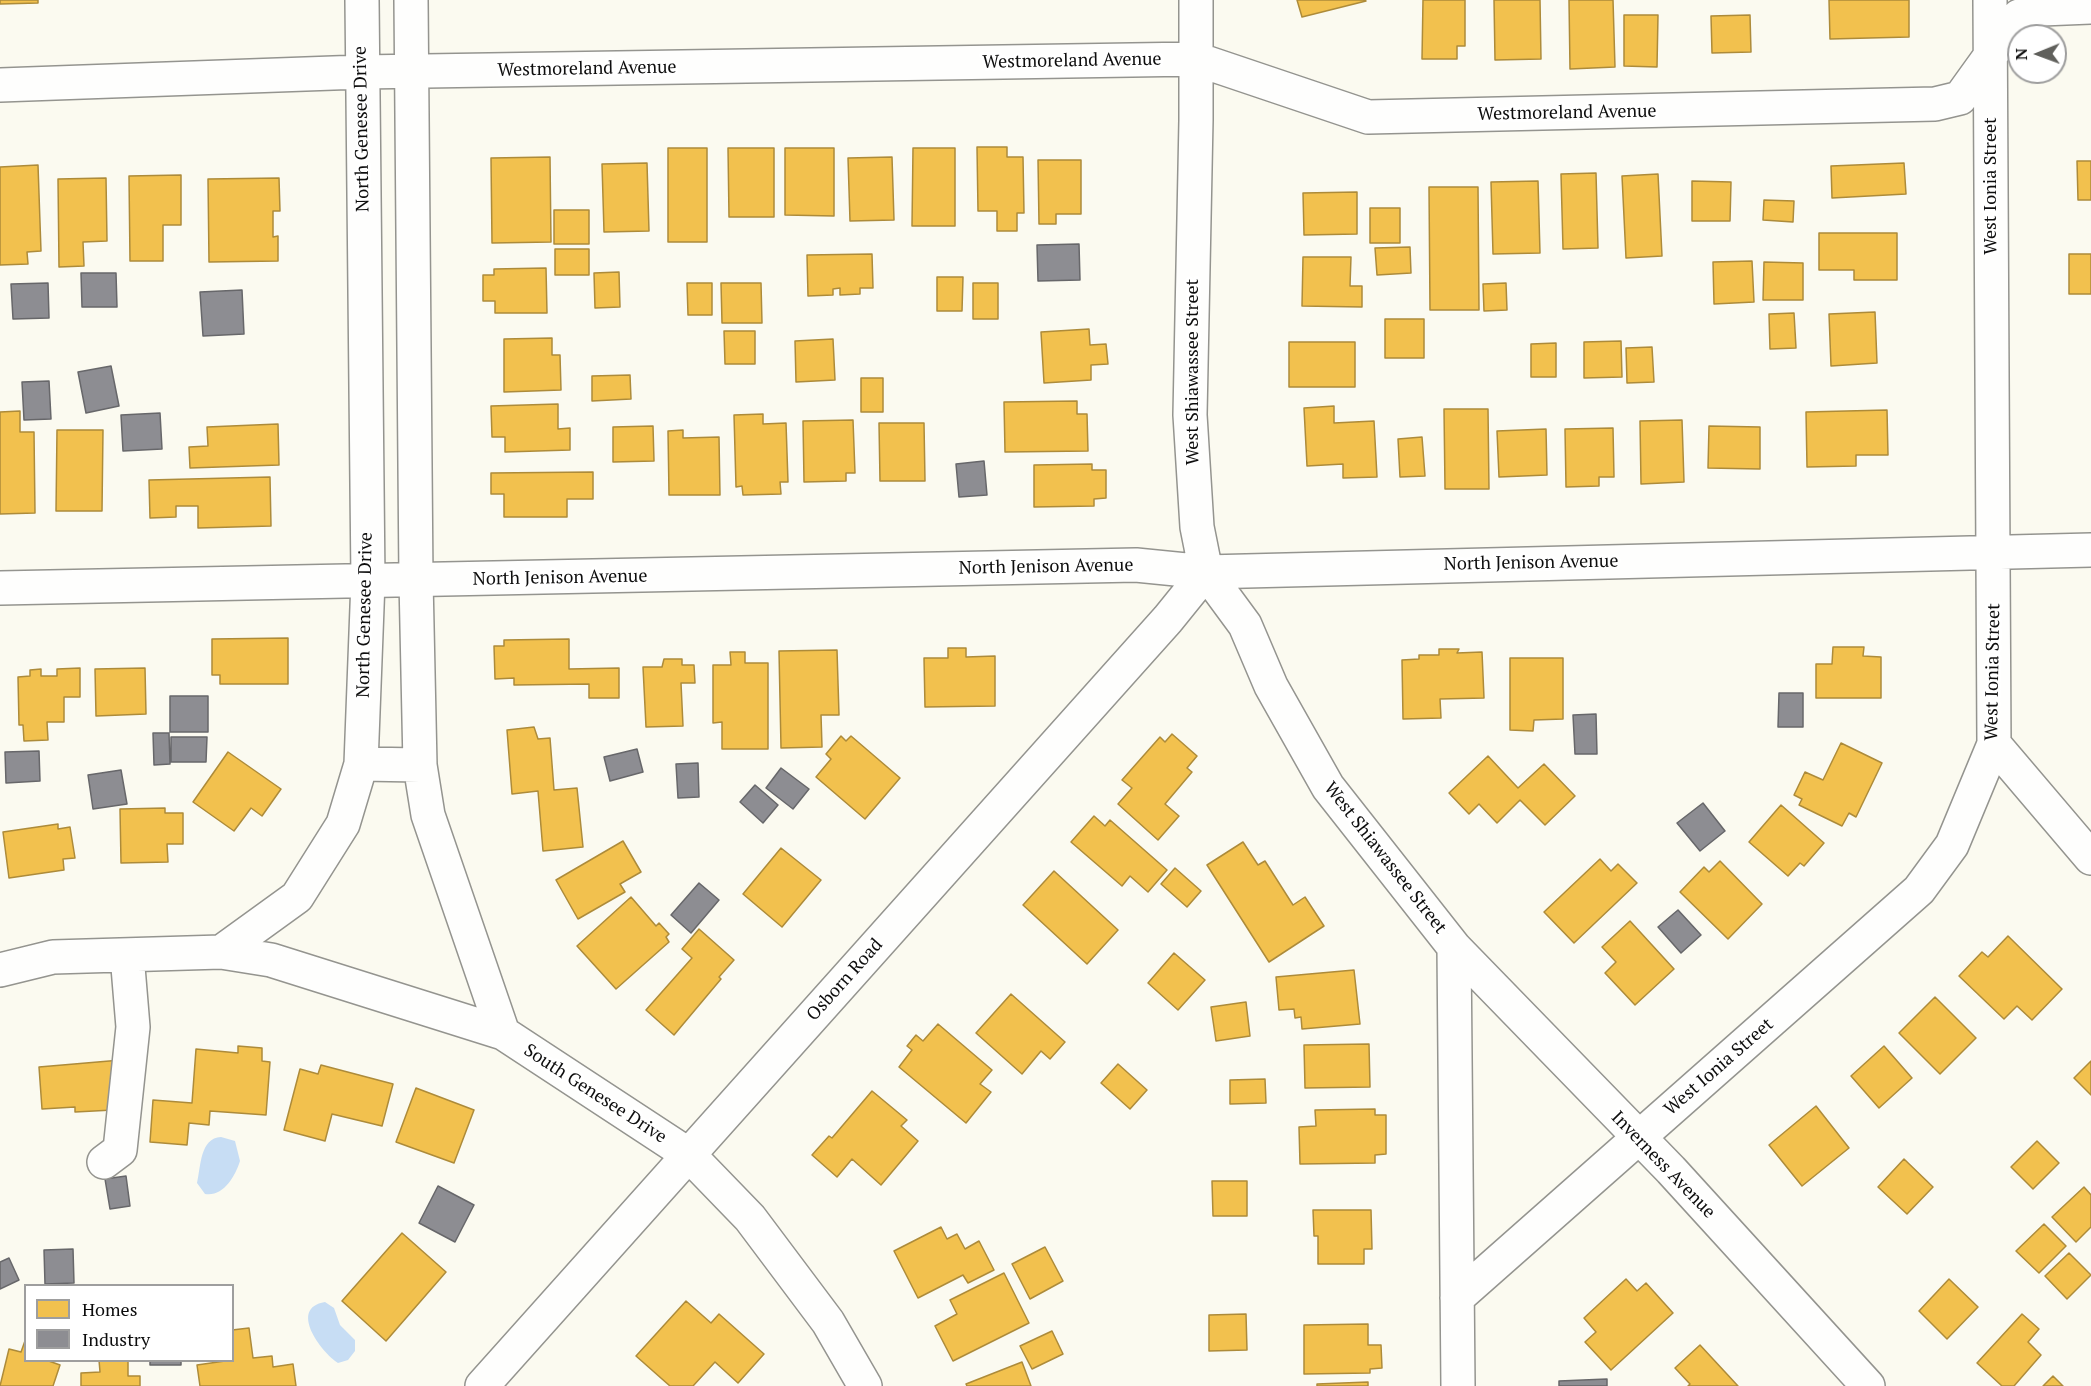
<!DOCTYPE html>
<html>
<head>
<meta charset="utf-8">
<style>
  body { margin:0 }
  #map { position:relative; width:2091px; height:1386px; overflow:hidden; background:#fbfaf0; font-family:"PT Serif",serif }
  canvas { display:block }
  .legend { position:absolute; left:24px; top:1284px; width:210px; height:78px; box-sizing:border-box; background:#fff; border:2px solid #9e9e9e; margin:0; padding:8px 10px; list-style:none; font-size:18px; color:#0d0d0d }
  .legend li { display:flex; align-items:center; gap:12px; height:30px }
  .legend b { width:30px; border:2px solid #9e9e9e }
  .north { position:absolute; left:2007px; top:24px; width:60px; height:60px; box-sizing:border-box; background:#fff; border:2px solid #9e9e9e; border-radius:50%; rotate:269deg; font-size:16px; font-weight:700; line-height:24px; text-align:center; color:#0d0d0d }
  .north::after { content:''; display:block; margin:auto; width:21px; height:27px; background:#60605c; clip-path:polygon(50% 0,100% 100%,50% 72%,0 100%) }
</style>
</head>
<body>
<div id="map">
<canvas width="2091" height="1386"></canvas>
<ul class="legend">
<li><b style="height:16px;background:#f2c14e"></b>Homes</li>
<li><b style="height:16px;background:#8d8d92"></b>Industry</li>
</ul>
<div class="north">N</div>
</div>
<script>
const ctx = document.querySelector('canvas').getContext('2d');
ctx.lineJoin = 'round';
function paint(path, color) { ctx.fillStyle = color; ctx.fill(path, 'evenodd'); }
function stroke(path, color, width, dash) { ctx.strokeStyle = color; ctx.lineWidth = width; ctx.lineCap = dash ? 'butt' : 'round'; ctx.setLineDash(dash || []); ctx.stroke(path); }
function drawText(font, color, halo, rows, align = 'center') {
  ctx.font = font + ' "PT Serif",serif'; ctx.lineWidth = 6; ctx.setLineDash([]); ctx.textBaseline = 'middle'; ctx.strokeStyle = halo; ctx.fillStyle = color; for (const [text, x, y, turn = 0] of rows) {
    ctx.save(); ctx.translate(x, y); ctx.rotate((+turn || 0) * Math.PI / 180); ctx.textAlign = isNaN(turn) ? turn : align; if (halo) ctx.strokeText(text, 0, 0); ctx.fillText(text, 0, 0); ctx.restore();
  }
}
paint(new Path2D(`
  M 221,1137 L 235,1141 L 240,1161 C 235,1177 223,1197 205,1194 L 197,1183 C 201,1166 200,1138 221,1137 Z
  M 325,1302 L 334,1308 L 340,1325 L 355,1340 L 355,1351 L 348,1360 L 338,1363 C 321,1352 288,1308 325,1302 Z`), '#c7ddf4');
const homes = new Path2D(`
  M 0,0 L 38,0 L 38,3 L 0,4 Z
  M 1297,0 L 1365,0 L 1366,1 L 1302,17 Z
  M 1423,0 L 1465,0 L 1465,46 L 1457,46 L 1457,59 L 1422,59 Z
  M 1494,0 L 1540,0 L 1541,59 L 1495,60 Z
  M 1569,0 L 1613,0 L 1615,67 L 1570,69 Z
  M 1829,0 L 1909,0 L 1909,37 L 1830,39 Z
  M 1624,15 L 1658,15 L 1657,67 L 1624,66 Z
  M 1750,15 L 1751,52 L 1712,53 L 1711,16 Z
  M 977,147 L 1007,147 L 1007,157 L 1023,157 L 1024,213 L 1017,213 L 1017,231 L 997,231 L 997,211 L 978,211 Z
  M 668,148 L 707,148 L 707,242 L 668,242 Z
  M 728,148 L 774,148 L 774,217 L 729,217 Z
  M 785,148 L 834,148 L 834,216 L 785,215 Z
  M 913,148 L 955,148 L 955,226 L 912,226 Z
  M 550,157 L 551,242 L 492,243 L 491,158 Z
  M 892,157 L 894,220 L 850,221 L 848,158 Z
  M 1038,160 L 1081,160 L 1081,214 L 1056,214 L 1056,224 L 1039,224 Z
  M 2077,161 L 2091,161 L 2091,200 L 2078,200 Z
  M 647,163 L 649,231 L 604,232 L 602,164 Z
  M 1904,163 L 1906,194 L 1832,198 L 1831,166 Z
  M 38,165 L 41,251 L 27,252 L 28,264 L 0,265 L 0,167 Z
  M 1596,173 L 1598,248 L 1563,249 L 1561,174 Z
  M 1658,174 L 1662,256 L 1626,258 L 1622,176 Z
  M 181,175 L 181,225 L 163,225 L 163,261 L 130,261 L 129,176 Z
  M 106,178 L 107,241 L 83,242 L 84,266 L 59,267 L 58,179 Z
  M 279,178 L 280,211 L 273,211 L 273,237 L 278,236 L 278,261 L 209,262 L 208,179 Z
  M 1538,181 L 1540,253 L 1493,254 L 1491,182 Z
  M 1692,181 L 1731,182 L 1730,221 L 1692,221 Z
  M 1429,187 L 1478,187 L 1479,310 L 1430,310 Z
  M 1357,192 L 1357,234 L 1304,235 L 1303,193 Z
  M 1764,200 L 1794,201 L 1793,222 L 1763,220 Z
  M 1370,208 L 1400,208 L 1400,243 L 1370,243 Z
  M 554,210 L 589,210 L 589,244 L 554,244 Z
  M 1819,233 L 1897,233 L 1897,280 L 1854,280 L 1854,270 L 1819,270 Z
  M 1410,247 L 1411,273 L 1377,275 L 1375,248 Z
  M 555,249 L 589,249 L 589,275 L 555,275 Z
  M 872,254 L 873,288 L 860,288 L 860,294 L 840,295 L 840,288 L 833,289 L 833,295 L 808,296 L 807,255 Z
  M 2069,254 L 2091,254 L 2091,294 L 2069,294 Z
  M 1303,257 L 1351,257 L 1350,286 L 1362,286 L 1362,307 L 1302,306 Z
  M 1752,261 L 1754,302 L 1714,304 L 1713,262 Z
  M 1764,262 L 1803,263 L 1803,300 L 1763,300 Z
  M 546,268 L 547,313 L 495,313 L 495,301 L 483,301 L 483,275 L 494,275 L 494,269 Z
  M 619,272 L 620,307 L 595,308 L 594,273 Z
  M 937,277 L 963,277 L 962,311 L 937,311 Z
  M 687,283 L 712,283 L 712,315 L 688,315 Z
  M 721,283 L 761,283 L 762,323 L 722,323 Z
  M 973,283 L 998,283 L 998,319 L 973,319 Z
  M 1506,283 L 1507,310 L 1484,311 L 1483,284 Z
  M 1875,312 L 1877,363 L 1831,366 L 1829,314 Z
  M 1794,313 L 1796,348 L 1770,349 L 1769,314 Z
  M 1385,319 L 1424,319 L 1424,358 L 1385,358 Z
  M 1089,329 L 1090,345 L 1106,344 L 1108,364 L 1091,365 L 1091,380 L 1044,383 L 1041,332 Z
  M 724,331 L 755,331 L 755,364 L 725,364 Z
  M 552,338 L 552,355 L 560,355 L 561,390 L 504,392 L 504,339 Z
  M 833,339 L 835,380 L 796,382 L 795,341 Z
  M 1621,341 L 1622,377 L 1584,378 L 1584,342 Z
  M 1289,342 L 1355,342 L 1355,387 L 1289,387 Z
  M 1556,343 L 1556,377 L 1531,377 L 1531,344 Z
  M 1652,347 L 1654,382 L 1627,383 L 1626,348 Z
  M 630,375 L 631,399 L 592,401 L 592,376 Z
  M 861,378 L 883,378 L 883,412 L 861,412 Z
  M 1077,401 L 1077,414 L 1087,414 L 1088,451 L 1005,452 L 1004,402 Z
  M 558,404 L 558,429 L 570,428 L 570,450 L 505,452 L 505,437 L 492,437 L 491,406 Z
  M 1334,406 L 1334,423 L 1374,421 L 1377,477 L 1343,478 L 1343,464 L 1307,466 L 1304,408 Z
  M 1444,409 L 1488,409 L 1489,489 L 1445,489 Z
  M 1887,410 L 1888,455 L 1856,455 L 1856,466 L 1807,467 L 1806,412 Z
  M 20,411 L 20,432 L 34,432 L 35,513 L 0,514 L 0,412 Z
  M 763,414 L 763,424 L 786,423 L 788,482 L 780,482 L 781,494 L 743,495 L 742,486 L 736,487 L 734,415 Z
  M 853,420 L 855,473 L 846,473 L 846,481 L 804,482 L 803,421 Z
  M 1682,420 L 1684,482 L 1641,484 L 1640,421 Z
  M 879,423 L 924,423 L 925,481 L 880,481 Z
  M 278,424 L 279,465 L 190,468 L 189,447 L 208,446 L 207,427 Z
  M 653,426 L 654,461 L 613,462 L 613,427 Z
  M 1709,426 L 1760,427 L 1760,469 L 1708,468 Z
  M 1613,428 L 1614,477 L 1599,477 L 1599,486 L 1566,487 L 1565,429 Z
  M 1546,429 L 1547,475 L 1499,477 L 1497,431 Z
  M 57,430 L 103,430 L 102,511 L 56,511 Z
  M 683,430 L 683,438 L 719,437 L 720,495 L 669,495 L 668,431 Z
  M 1422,437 L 1425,476 L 1400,477 L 1398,439 Z
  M 1092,464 L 1092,470 L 1106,470 L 1106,498 L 1094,499 L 1094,506 L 1034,507 L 1034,465 Z
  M 593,472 L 593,499 L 567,499 L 567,517 L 504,517 L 504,494 L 491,494 L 491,473 Z
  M 270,477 L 271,526 L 198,528 L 198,506 L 176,506 L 176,517 L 150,518 L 149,480 Z
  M 288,638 L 288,684 L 220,684 L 220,675 L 212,675 L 212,639 Z
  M 569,639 L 569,669 L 619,668 L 619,698 L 589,698 L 589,684 L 514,685 L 514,678 L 495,679 L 494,646 L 504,646 L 504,640 Z
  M 1833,647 L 1864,647 L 1863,656 L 1881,657 L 1881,698 L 1816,698 L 1816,664 L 1832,664 Z
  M 948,648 L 966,648 L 966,657 L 995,656 L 995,706 L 925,707 L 924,658 L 948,658 Z
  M 1439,649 L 1459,649 L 1457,653 L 1482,652 L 1484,698 L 1440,699 L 1441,718 L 1403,719 L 1402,660 L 1419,659 L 1419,655 L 1439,655 Z
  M 837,650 L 839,715 L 821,715 L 822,747 L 781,748 L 779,651 Z
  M 730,652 L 745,652 L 745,663 L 768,663 L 768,749 L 722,749 L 722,722 L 713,723 L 713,665 L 731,665 Z
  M 1510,658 L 1563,658 L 1563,719 L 1534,720 L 1533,731 L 1510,730 Z
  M 664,659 L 682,659 L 682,665 L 694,665 L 695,683 L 681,683 L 683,726 L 646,727 L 643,667 L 662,667 Z
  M 80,668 L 80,697 L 64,697 L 64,722 L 47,722 L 48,740 L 24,741 L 23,725 L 19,725 L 18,677 L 30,676 L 30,670 L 41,669 L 41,676 L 57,676 L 57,669 Z
  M 145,668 L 146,714 L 96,716 L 95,669 Z
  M 534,727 L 538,739 L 550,738 L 554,790 L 577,788 L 583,847 L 543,851 L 538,791 L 512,794 L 507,730 Z
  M 1172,734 L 1197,756 L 1187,768 L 1192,772 L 1165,804 L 1179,816 L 1158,840 L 1118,804 L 1132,788 L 1122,780 L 1160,737 L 1165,742 Z
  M 841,736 L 846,741 L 851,736 L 900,778 L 865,819 L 816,777 L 831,759 L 826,754 Z
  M 1841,743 L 1882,763 L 1856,817 L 1849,813 L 1842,826 L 1799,805 L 1802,799 L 1794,795 L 1805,772 L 1823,780 Z
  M 228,752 L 281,789 L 262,816 L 251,808 L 234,831 L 193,802 Z
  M 1488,756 L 1518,788 L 1544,764 L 1575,796 L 1545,825 L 1520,800 L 1497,823 L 1479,804 L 1469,814 L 1449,793 Z
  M 1781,805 L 1824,843 L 1804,866 L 1800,863 L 1788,876 L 1749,842 Z
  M 165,808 L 165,813 L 183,813 L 183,844 L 167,844 L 168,862 L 121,863 L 120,809 Z
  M 1094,816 L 1105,826 L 1110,820 L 1167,870 L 1148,892 L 1130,876 L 1122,886 L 1071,842 Z
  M 58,824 L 58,829 L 70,827 L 75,858 L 63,859 L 64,870 L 9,878 L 3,832 Z
  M 623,841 L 641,872 L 620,884 L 625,892 L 578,919 L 556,880 Z
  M 1243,842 L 1258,865 L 1265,861 L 1293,905 L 1305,897 L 1324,926 L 1269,962 L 1207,865 Z
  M 781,848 L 821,880 L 782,927 L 743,894 Z
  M 1600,859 L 1611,871 L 1618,864 L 1637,883 L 1574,943 L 1544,912 Z
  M 1720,861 L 1762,904 L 1728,939 L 1680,892 L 1704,867 L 1709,872 Z
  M 1175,868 L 1201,891 L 1187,907 L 1161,884 Z
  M 1054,871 L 1118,930 L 1087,964 L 1023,905 Z
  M 631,897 L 656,926 L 659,923 L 669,934 L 666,937 L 669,942 L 616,989 L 577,946 Z
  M 1630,921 L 1674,969 L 1635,1005 L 1605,973 L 1616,962 L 1602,947 Z
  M 699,929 L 734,960 L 719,977 L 721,979 L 674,1035 L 646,1010 L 692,958 L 682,949 Z
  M 2008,936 L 2062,989 L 2032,1020 L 2017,1006 L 2004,1019 L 1959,976 L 1982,952 L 1988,957 Z
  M 1174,953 L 1205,980 L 1178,1010 L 1148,983 Z
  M 1354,970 L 1360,1024 L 1302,1029 L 1301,1017 L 1295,1018 L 1294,1009 L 1279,1010 L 1276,977 Z
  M 1011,994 L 1065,1042 L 1050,1059 L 1041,1051 L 1022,1074 L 976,1033 Z
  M 1935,997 L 1976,1038 L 1940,1074 L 1899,1033 Z
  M 1246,1002 L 1250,1036 L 1216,1041 L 1211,1007 Z
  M 938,1024 L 992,1070 L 980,1084 L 991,1092 L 966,1123 L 899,1067 L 912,1050 L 907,1046 L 916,1035 L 923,1041 Z
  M 1369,1044 L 1370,1087 L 1305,1088 L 1304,1045 Z
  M 238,1046 L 262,1048 L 262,1061 L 270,1062 L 266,1115 L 210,1111 L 209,1125 L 189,1123 L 187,1145 L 150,1142 L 153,1100 L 192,1103 L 196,1049 L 238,1053 Z
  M 1884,1046 L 1912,1078 L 1879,1108 L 1851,1076 Z
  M 121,1060 L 113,1110 L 75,1112 L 75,1107 L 42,1109 L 39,1067 Z
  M 2091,1061 L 2091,1095 L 2074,1078 Z
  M 1118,1064 L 1147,1090 L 1130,1109 L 1101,1083 Z
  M 321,1065 L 393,1084 L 382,1126 L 332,1114 L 325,1141 L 284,1130 L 300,1069 L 318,1074 Z
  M 1265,1079 L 1266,1103 L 1230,1104 L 1230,1080 Z
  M 416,1088 L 474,1110 L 454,1163 L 396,1142 Z
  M 872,1091 L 907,1120 L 901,1126 L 918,1141 L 881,1185 L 852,1159 L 837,1177 L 812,1155 L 829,1136 L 832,1138 Z
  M 1816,1106 L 1849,1148 L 1802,1186 L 1769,1145 Z
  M 1375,1109 L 1375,1115 L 1386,1115 L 1386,1154 L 1375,1155 L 1375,1163 L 1300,1164 L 1299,1127 L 1316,1126 L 1315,1110 Z
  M 2037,1141 L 2059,1163 L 2033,1189 L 2011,1167 Z
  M 1904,1159 L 1933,1187 L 1907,1214 L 1878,1187 Z
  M 1212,1181 L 1247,1181 L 1247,1216 L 1213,1216 Z
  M 2084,1187 L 2091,1195 L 2091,1227 L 2076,1242 L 2052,1217 Z
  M 1313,1210 L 1371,1210 L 1372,1249 L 1364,1249 L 1364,1264 L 1318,1264 L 1318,1236 L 1314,1236 Z
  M 2044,1224 L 2066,1246 L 2039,1273 L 2016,1251 Z
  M 941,1227 L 947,1239 L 957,1234 L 965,1249 L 979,1241 L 994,1270 L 968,1283 L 963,1275 L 918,1298 L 894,1251 Z
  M 402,1233 L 446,1272 L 386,1341 L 342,1301 Z
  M 1045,1247 L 1063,1281 L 1030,1299 L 1012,1264 Z
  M 2069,1253 L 2091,1275 L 2067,1299 L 2045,1276 Z
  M 1004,1273 L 1029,1323 L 953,1361 L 935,1326 L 957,1314 L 950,1300 Z
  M 1626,1279 L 1637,1291 L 1646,1283 L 1673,1313 L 1611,1370 L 1585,1342 L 1596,1332 L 1584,1318 Z
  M 1949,1279 L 1978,1307 L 1947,1339 L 1919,1311 Z
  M 686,1301 L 711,1323 L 719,1314 L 764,1354 L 738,1383 L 715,1362 L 693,1386 L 670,1386 L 636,1356 Z
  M 1246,1314 L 1247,1350 L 1209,1351 L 1209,1315 Z
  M 2022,1314 L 2039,1329 L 2028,1342 L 2041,1355 L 2014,1386 L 2002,1386 L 1977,1363 Z
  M 1368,1324 L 1368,1345 L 1381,1345 L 1382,1368 L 1370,1369 L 1370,1373 L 1304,1374 L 1304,1325 Z
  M 249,1328 L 253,1358 L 272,1356 L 273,1367 L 293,1364 L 296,1386 L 200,1386 L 197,1365 L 232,1360 L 232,1330 Z
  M 1052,1331 L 1063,1354 L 1032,1369 L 1020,1346 Z
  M 26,1338 L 26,1360 L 46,1360 L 60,1365 L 53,1386 L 0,1386 L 9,1349 L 21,1352 Z
  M 1700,1345 L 1738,1386 L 1688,1386 L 1690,1384 L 1675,1368 Z
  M 99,1360 L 128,1360 L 128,1376 L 140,1376 L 140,1386 L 81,1386 L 81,1373 L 100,1372 Z
  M 1022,1362 L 1031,1386 L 967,1386 L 966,1384 Z
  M 2053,1376 L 2063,1386 L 2043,1386 Z
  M 1368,1382 L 1368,1386 L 1317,1386 L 1317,1384 Z`);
paint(homes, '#f2c14e');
stroke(homes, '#ad8b3a', 1.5);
const industry = new Path2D(`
  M 1079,244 L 1080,280 L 1038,281 L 1037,245 Z
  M 81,273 L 116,273 L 117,307 L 82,307 Z
  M 48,283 L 49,318 L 13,319 L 11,284 Z
  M 242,290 L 244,334 L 203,336 L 200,292 Z
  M 111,366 L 119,406 L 86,413 L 78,372 Z
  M 49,381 L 51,419 L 24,420 L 22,382 Z
  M 160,413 L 162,449 L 123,451 L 121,415 Z
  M 984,461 L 987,495 L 959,497 L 956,464 Z
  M 1779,693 L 1803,693 L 1803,727 L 1778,727 Z
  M 170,696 L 208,696 L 208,732 L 170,732 Z
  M 1596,714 L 1597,754 L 1575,754 L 1573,715 Z
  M 153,733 L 169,733 L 170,764 L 154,765 Z
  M 171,737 L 207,737 L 206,762 L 171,762 Z
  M 637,749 L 643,772 L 610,781 L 604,757 Z
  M 39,751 L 40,781 L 6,783 L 5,752 Z
  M 698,763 L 699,797 L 678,798 L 676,764 Z
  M 781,768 L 809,789 L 793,809 L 766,788 Z
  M 121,770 L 127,804 L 93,809 L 88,775 Z
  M 755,785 L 778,805 L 763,823 L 740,802 Z
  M 1703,803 L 1725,831 L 1700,851 L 1677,823 Z
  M 699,883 L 719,900 L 691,933 L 671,915 Z
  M 1678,910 L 1701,935 L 1681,953 L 1658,927 Z
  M 126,1176 L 130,1206 L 110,1209 L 105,1179 Z
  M 438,1186 L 474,1205 L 455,1242 L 419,1223 Z
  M 73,1249 L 74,1283 L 45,1284 L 44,1250 Z
  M 9,1258 L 19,1280 L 0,1289 L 0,1262 Z
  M 150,1360 L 181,1360 L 181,1365 L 150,1365 Z
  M 1607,1379 L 1607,1386 L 1559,1386 L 1559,1381 Z`);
paint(industry, '#8d8d92');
stroke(industry, '#67676a', 1.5);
const minor = new Path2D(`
  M 411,0 L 416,580 L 420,765 L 428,815 L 503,1033
  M 1196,0 L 1196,120 L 1190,415 L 1197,527 L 1206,572 L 1245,625 L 1271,686 L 1328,787 L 1454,947 L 1458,1386
  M 0,85 L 361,72 L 1196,59 L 1368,117 L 1935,104 L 1960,98 L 2019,16 L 2042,9 L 2091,7
  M 0,588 L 1136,565 L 1206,572 L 2091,550
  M 1994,744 L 2091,858
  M 361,764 L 420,765
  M 1454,947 L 1671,1170 L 1868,1386
  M 221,952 L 297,897 L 343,824 L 361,764 L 368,581 L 362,0
  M 0,970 L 53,957 L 221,952 L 271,960 L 503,1033 L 689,1155 L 750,1218 L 828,1322 L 865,1386
  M 104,1162 L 120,1150 L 133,1027 L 127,955
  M 1457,1298 L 1919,890 L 1952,845 L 1994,744 L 1990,0
  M 482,1386 L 1168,619 L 1206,572`);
stroke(minor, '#94948f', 36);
stroke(minor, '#fefefd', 33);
drawText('18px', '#0d0d0d', '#fff', [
  ["Westmoreland Avenue",1072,61,-1],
  ["Westmoreland Avenue",587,69,-1],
  ["Westmoreland Avenue",1567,113,-1],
  ["North Genesee Drive",362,129,-91],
  ["West Ionia Street",1991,186,-90],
  ["West Shiawassee Street",1193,372,-90],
  ["North Jenison Avenue",1531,563,-1],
  ["North Jenison Avenue",1046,567,-1],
  ["North Jenison Avenue",560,578,-1],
  ["North Genesee Drive",365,615,-89],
  ["West Ionia Street",1993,672,-89],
  ["West Shiawassee Street",1385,858,52],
  ["Osborn Road",845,980,-48],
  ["West Ionia Street",1719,1067,-41],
  ["South Genesee Drive",595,1094,33],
  ["Inverness Avenue",1663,1165,46]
]);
</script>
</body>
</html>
